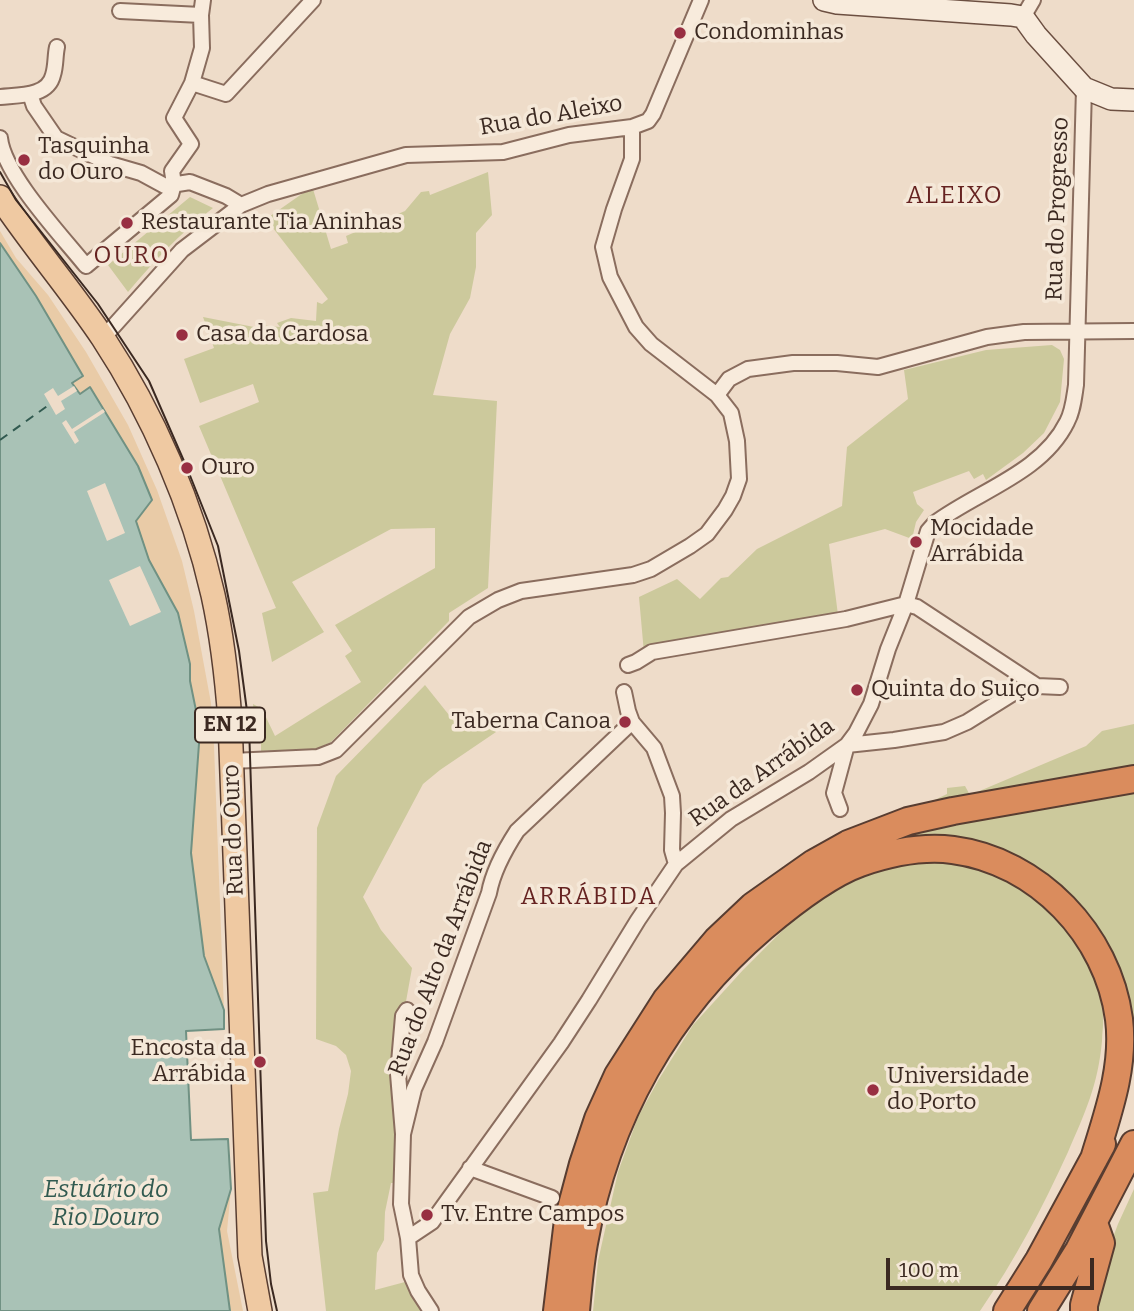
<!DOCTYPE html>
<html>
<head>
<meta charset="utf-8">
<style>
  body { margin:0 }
  #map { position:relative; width:1134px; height:1311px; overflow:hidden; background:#eedcc9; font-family:Bitter,serif }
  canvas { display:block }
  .scale { position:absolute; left:886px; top:1258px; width:208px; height:32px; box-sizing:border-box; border:4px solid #3b2921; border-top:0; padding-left:9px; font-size:21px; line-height:24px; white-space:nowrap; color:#3b2921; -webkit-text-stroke:5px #f5e8d8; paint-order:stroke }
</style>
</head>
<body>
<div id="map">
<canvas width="1134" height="1311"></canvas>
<div class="scale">100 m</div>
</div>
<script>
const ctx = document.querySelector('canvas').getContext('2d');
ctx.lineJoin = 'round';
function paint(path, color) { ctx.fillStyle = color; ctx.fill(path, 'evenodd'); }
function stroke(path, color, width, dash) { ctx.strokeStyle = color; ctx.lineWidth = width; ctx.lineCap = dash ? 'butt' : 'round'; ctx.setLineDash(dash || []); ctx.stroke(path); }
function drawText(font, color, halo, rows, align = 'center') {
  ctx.font = font + ' Bitter,serif'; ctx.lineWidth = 7; ctx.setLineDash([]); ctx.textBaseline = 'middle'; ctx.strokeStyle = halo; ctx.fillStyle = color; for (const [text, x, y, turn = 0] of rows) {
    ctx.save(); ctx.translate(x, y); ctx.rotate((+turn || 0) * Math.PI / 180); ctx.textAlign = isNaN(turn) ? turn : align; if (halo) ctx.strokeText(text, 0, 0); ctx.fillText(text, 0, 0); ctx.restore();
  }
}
paint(new Path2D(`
  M 488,172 L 492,215 L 476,233 L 476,267 L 470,298 L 450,334 L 433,395 L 497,401 L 488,588 L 449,613 L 449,621 L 331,742 L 316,749 L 261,751 L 261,736 L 255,724 L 253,704 L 262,709 L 275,736 L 361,682 L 345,656 L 352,651 L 335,625 L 435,568 L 435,528 L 391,529 L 292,582 L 324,632 L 272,662 L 262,613 L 276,608 L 199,426 L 259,402 L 253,384 L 200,403 L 184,359 L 214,348 L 203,317 L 259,328 L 259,325 L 280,327 L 277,323 L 291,318 L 316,321 L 317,302 L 322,304 L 328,299 L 266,219 L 306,191 L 313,189 L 331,249 L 348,243 L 346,236 L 405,211 L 421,192 L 429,191 L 430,195 Z
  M 190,197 L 213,208 C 180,233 155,260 128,292 L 108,265 Z
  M 1052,345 L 1060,350 L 1064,359 L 1060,402 L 1044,433 L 1023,453 L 986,480 L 983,474 L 974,479 L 969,471 L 913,492 L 917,504 L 924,510 L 916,522 L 912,539 L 885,529 L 829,544 L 838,615 L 644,653 L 639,597 L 677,579 L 700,599 L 721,578 L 728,577 L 757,549 L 842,506 L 847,447 L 908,399 L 904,370 L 986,350 Z
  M 425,685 L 457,725 L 483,714 L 496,732 L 440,770 L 423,784 L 363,897 L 381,930 L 412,968 L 405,1007 L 399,1183 L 391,1183 L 385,1212 L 384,1240 L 377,1253 L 375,1290 L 405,1282 L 423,1311 L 326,1311 L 313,1193 L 328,1191 L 339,1129 L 348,1094 L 351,1071 L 346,1055 L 336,1046 L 316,1039 L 317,828 L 336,776 Z
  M 1134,724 L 1134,769 L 918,808 L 947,794 L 947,788 L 965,786 L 970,795 L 1086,746 L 1102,731 Z
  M 1134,789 L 1134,1055 L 1129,1064 L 1131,1051 L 1129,1008 L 1117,967 L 1098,934 L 1077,908 L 1041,877 L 1008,857 L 959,843 L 911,842 L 864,854 L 822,876 L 761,920 L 718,961 L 684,999 L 636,1074 L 606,1140 L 580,1230 L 571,1311 L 565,1311 C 565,1288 569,1266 573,1243 C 579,1208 587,1168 600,1135 C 632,1052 686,975 753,916 C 764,907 776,899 788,891 C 812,873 837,857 865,845 C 950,811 1044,805 1134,789 Z
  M 936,860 C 963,863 989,869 1013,881 C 1025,887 1036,900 1046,908 C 1076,934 1099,975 1103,1014 C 1104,1023 1102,1032 1102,1041 C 1098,1085 1085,1113 1068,1152 C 1042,1209 1015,1260 980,1311 L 593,1311 L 598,1261 L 618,1172 L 638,1117 L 659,1079 L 693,1025 L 743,970 L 785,928 L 831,891 L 870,870 L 903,861 Z
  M 1134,1189 L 1134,1311 L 1096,1311 L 1106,1256 L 1118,1224 Z`), '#ccc99c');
paint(new Path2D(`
  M 0,231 L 16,258 L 48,295 L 86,352 L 128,425 L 157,490 L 182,561 L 194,611 L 211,703 L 214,746 L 224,1010 L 204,956 L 191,852 L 200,730 L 190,681 L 190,664 L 178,613 L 149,560 L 136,520 L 138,466 L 91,388 L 80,394 L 72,383 L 83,375 L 36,296 L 0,243 Z
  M 231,1189 L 227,1231 L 243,1311 L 230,1311 L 219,1229 Z`), '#e9cba7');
const water = new Path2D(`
  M 0,243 L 36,296 L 83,376 L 72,383 L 80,394 L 90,387 L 138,466 L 152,500 L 136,521 L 149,560 L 178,613 L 190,664 L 190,681 L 200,730 L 191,853 L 204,956 L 224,1010 L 224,1029 L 186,1031 L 191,1140 L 228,1139 L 231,1189 L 219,1229 L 230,1311 L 0,1311 Z`);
paint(water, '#a9c2b6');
stroke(water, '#709183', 2);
paint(new Path2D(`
  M 74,386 L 77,391 L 61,401 L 65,409 L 56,415 L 44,394 L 53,388 L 58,396 Z
  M 103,409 L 105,412 L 74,432 L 79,441 L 75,444 L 62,423 L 66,420 L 72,429 Z
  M 105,483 L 125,533 L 107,541 L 87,491 Z
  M 140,566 L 161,612 L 130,626 L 109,580 Z`), '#eedcc9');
stroke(new Path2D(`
  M 0,440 L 50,404`), '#315a50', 2, [9, 7]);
const street = new Path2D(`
  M 120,11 L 201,15
  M 1023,17 L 1033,0
  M 192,83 L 226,94 L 313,0
  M 30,94 L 34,106 L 56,138 L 110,164 L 141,173 L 165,186 L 190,182 L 226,196 L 241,205
  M 0,97 C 18,95 48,97 53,75 C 56,66 55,56 57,47
  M 0,138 C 4,175 62,236 86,266 L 171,195 L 174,184 L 172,171 L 191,144 L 174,118 L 192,83 L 202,48 L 201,15 L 203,0
  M 103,338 L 182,250 L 241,205 L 268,194 L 406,155 L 503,152 L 569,135 L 632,127 L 648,121 L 653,114 L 701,0
  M 717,395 L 729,379 L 748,369 L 793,363 L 837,363 L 878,367 L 987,337 L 1024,332 L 1134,331
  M 628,665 L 636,662 L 652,652 L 846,619 L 906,604 L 917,607 L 1031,682 L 967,722 L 944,732 L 894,740 L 847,745 L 834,793 L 840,809
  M 1031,682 L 1037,686 L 1060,687
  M 624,692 L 628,711 L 632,722 L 654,748 L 672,796 L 673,813 L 672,850 L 676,864
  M 232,761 L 318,757 L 336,750 L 469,617 L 498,600 L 521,591 L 633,575 L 651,569 L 690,546 L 707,534 L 725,510 L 733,496 L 739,479 L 737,441 L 731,413 L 717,395 L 651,344 L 636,327 L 610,277 L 603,247 L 614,209 L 632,159 L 632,127
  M 407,1010 L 403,1016 L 398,1074 L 403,1134 L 401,1204 L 408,1238 L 411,1275 L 418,1291 L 431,1311
  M 403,1134 L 414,1089 L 435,1042 L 489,893 C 493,871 504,851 517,831 L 632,722
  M 470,1168 L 552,1198
  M 408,1238 L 432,1222 L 561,1043 L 589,1000 L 638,920 L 676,864 L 731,819 L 809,772 L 847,745 L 856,733 L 871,704 L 888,649 L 906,604 L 928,531 L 935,523 C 978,491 1042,473 1067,422 C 1073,411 1074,398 1076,385 L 1084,88`);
const secondary = new Path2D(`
  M 824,0 L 837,3 L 1011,15 L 1023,17 L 1036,35 L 1084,88 L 1111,99 L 1134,100`);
const primary = new Path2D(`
  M 0,197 C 32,245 71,290 103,338 C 153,414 193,506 213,595 C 222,636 227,679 230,721 L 250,1256 L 260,1311`);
const highway = new Path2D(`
  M 557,1311 L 568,1220 L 583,1164 L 598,1119 L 618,1075 L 666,1000 L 717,940 L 753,906 L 814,863 L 848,844 L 908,821 L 953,811 L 1134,779
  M 576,1311 C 578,1288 580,1265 584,1243 C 606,1119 667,1009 763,927 C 788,906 829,874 860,863 C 889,853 922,846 953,850 C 1038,861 1108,935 1119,1019 C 1125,1067 1108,1113 1094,1159
  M 1007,1311 L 1039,1260 L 1102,1144
  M 1041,1311 L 1079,1250 L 1134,1144
  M 1084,1311 L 1084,1305 L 1101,1243 L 1094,1223`);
stroke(street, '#8a6d5e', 18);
stroke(secondary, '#6c4f41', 24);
stroke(primary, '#583d31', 26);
stroke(highway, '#583d31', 30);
stroke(street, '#f8ebdc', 14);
stroke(secondary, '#f8ebdc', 21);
stroke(primary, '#efc9a2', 23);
stroke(highway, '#da8c5d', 26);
stroke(new Path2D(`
  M 0,172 L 16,200 L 98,304 L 149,381 L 187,468 L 218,546 L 239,651 L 249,726 L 266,1241 L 271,1284 L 277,1311`), '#3b2921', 2);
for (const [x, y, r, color] of [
  [680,33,7,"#982f42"],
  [24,160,7,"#982f42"],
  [127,223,7,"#982f42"],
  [182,335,7,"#982f42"],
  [187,468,7,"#982f42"],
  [916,542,7,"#982f42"],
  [857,690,7,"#982f42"],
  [625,722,7,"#982f42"],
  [260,1062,7,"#982f42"],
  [873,1090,7,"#982f42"],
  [427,1215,7,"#982f42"]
]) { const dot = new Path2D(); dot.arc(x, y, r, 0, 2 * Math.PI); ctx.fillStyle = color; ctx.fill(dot); stroke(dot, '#f5e8d8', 2.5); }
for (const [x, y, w] of [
  [230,725,70]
]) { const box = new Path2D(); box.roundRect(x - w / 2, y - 17.5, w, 35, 5); ctx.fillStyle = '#f5e8d8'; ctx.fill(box); stroke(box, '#3b2921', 2); }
drawText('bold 21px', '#3b2921', null, [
  ["EN 12",230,725]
]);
drawText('23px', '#3b2921', '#f5e8d8', [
  ["Condominhas",694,33],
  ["Tasquinha",38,147],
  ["do Ouro",38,173],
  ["Restaurante Tia Aninhas",141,223],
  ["Casa da Cardosa",196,335],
  ["Ouro",201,468],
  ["Mocidade",930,529],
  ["Arrábida",930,555],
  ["Quinta do Suiço",871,690],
  ["Taberna Canoa",611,722,"right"],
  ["Encosta da",246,1049,"right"],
  ["Arrábida",246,1075,"right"],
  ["Universidade",887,1077],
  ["do Porto",887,1103],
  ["Tv. Entre Campos",441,1215]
], 'left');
drawText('23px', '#3b2921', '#f5e8d8', [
  ["Rua do Aleixo",551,116,-10],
  ["Rua do Progresso",1058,209,-88],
  ["Rua da Arrábida",762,773,-35],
  ["Rua do Ouro",234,830,-92],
  ["Rua do Alto da Arrábida",441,958,-69]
]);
ctx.letterSpacing = '2px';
drawText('24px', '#662321', '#f5e8d8', [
  ["ALEIXO",955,196],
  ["OURO",132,256],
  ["ARRÁBIDA",589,897]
]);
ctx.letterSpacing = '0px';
drawText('italic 24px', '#315a50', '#f5e8d8', [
  ["Estuário do",106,1190],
  ["Rio Douro",106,1218]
]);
</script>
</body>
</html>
